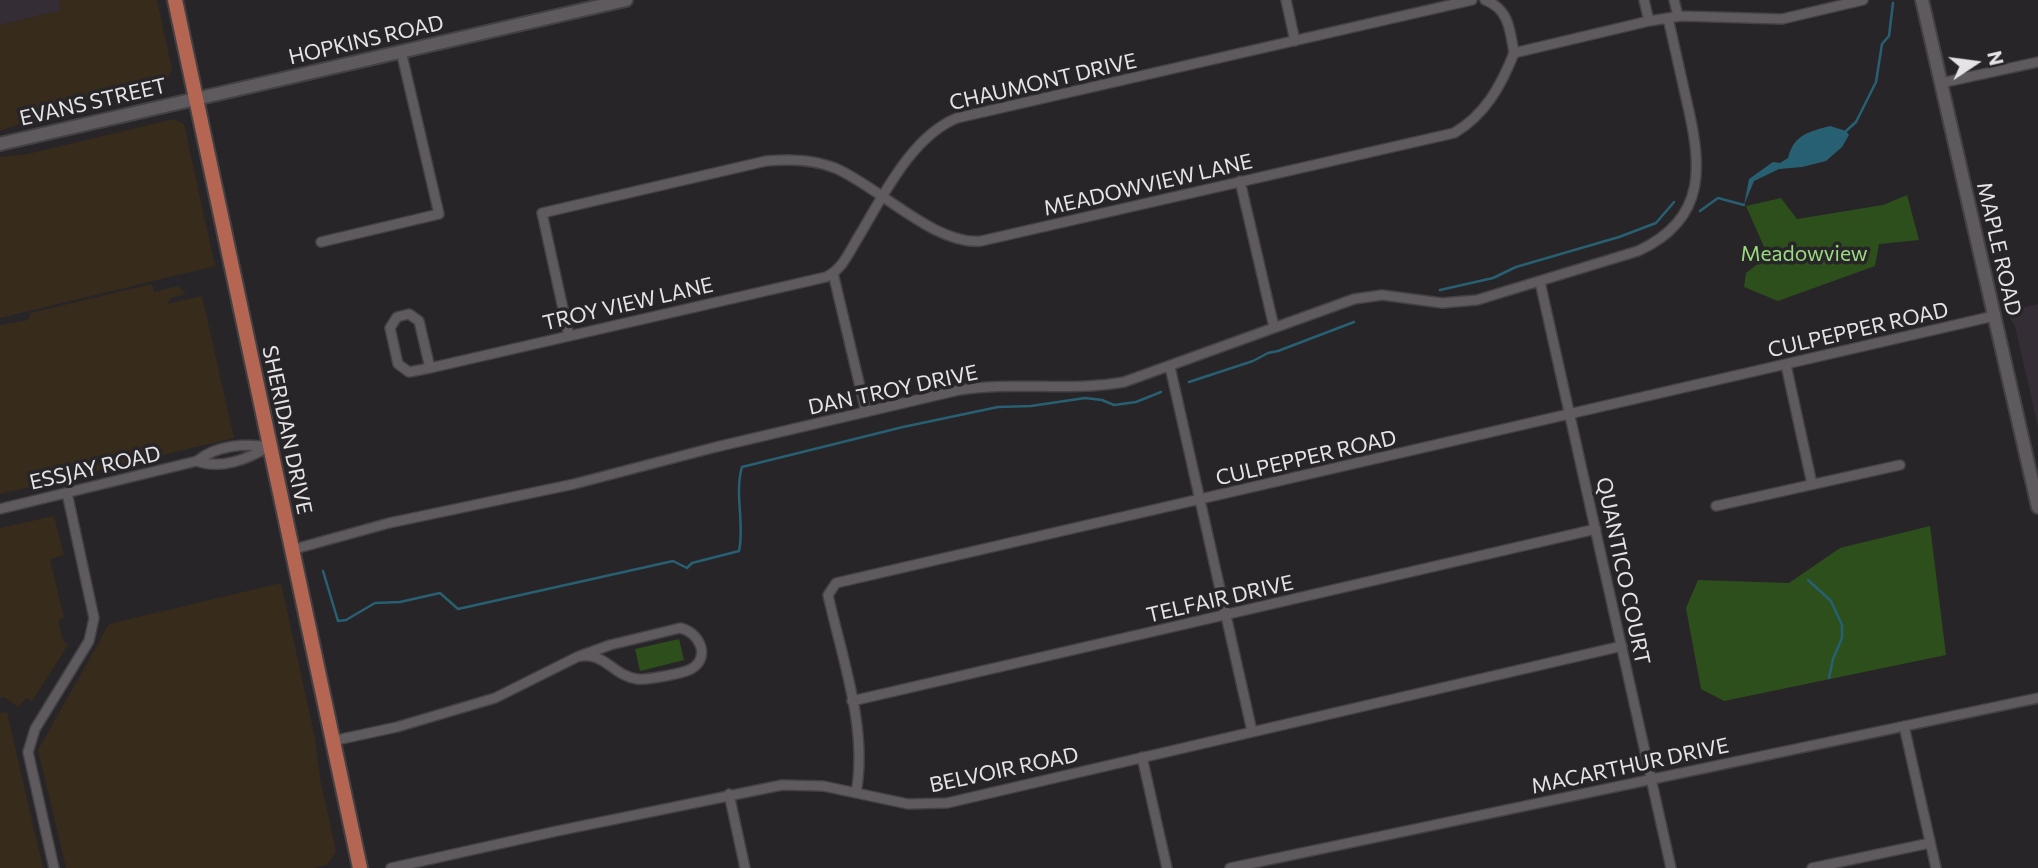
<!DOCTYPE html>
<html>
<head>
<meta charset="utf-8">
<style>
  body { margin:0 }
  #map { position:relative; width:2038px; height:868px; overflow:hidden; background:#282528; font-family:Commissioner,sans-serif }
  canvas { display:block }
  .north { position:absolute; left:1940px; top:28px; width:70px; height:70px; -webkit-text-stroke:5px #282528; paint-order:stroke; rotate:77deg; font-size:19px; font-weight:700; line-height:28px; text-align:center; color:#e5e3e5 }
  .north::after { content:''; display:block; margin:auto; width:24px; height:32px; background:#e5e3e5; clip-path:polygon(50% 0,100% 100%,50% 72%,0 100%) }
</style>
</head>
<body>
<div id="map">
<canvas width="2038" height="868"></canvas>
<div class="north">N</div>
</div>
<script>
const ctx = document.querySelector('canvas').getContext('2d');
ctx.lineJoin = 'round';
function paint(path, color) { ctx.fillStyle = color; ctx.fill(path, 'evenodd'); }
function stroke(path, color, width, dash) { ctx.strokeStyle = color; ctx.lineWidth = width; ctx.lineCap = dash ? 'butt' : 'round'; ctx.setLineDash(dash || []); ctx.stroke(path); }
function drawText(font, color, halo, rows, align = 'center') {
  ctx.font = font + ' Commissioner,sans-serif'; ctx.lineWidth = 7; ctx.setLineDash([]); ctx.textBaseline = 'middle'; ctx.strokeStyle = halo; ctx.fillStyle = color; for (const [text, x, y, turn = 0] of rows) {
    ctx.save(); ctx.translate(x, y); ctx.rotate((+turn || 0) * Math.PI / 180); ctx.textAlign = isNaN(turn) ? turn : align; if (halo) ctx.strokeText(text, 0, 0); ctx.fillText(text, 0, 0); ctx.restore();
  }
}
paint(new Path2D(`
  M 59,0 L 157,0 L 172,69 L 163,87 L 55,111 L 0,131 L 0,25 L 61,10 Z
  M 174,119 L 184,124 L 215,266 L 0,318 L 0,157 L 28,154 Z
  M 152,284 L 154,292 L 178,286 L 186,294 L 171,298 L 167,304 L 202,296 L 234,438 L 0,494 L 0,325 L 28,320 L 31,313 Z
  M 54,516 L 64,555 L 50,559 L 64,618 L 58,620 L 63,641 L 68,645 L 32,701 L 26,698 L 18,707 L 4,697 L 0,698 L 0,528 Z
  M 281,583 L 315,738 L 321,783 L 336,851 L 327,865 L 314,868 L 66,868 L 38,750 L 109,624 Z
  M 7,712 L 43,868 L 0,868 L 0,713 Z`), '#372b1c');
paint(new Path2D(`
  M 0,0 L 59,0 L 61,10 L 0,25 Z
  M 2038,304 L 2038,427 L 2015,326 L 2006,312 Z`), '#342d35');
paint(new Path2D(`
  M 1907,195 L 1919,240 L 1879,244 L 1875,266 L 1778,301 L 1744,287 L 1746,273 L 1768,256 L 1746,206 L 1781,198 L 1797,219 L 1883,205 Z
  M 1930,526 L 1946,655 L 1724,701 L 1701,689 L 1686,608 L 1698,580 L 1789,583 L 1840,548 Z
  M 679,639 L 684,660 L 640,671 L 635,649 Z`), '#2c4f1c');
paint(new Path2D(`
  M 1830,126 L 1846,131 L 1849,135 L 1842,147 L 1826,161 L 1802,167 L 1779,169 L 1754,181 L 1744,205 L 1749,179 L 1773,162 L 1780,163 L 1788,158 C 1794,134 1809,132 1830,126 Z`), '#276073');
stroke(new Path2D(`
  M 1846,131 L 1856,122 L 1876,82 L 1882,44 L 1889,36 L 1893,3
  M 1700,211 L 1718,198 L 1744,205
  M 1440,290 L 1493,278 L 1516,267 L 1619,237 L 1656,223 L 1674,202
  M 1189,382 L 1253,361 L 1268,353 L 1278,351 L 1354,322
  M 323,571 L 338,621 L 346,620 L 375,603 L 400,602 L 440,593 L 458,609 L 673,561 L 687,568 L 692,563 L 739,551 C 745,524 734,494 742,467 L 903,427 L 998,407 L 1031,406 L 1085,398 L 1102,400 L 1114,405 L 1136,402 L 1161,392
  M 1808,580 L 1831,601 L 1842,625 L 1842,638 L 1833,659 L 1829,678`), '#276073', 2.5);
const street = new Path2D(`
  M 1286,0 L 1295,41
  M 1485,0 C 1509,9 1510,30 1514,53
  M 1644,0 L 1649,21
  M 1674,0 L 1678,16
  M 1514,53 L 1649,21 L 1681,16 L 1782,19 L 1863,0
  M 1941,83 L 2038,62
  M 1240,181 L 1274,327
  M 321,242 L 439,214 L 401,51
  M 833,273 L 866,412
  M 1540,282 L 1671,868
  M 569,336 L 542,213 L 766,161 C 789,159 812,159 835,168 C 878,186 935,246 981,241 L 1454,133 C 1485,115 1501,86 1514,53
  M 1786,365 L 1812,484
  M 1170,367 L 1252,731
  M 430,368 L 419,321 L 409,314 L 397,317 L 390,328 L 398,364 L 409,372 L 430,368 L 826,277 C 843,269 849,252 859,236 C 883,196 912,136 957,118 L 1472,0
  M 197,461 C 220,470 248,459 268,447
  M 1716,506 L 1900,465
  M 0,509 L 197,461 C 217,445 245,443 269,447
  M 291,550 L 389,523 L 574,484 L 716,447 L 959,390 C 1014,381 1069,392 1124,382 L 1354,299 L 1382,295 L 1442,303 L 1477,300 L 1638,251 C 1710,218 1701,162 1686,98 C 1680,71 1674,45 1668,18
  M 852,701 L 1596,529
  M 1904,726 L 1936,868
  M 332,741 L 397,727 L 495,698 L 577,657 C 604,650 613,676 637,679 C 646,680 682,674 691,669 C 711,658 700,632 680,628 L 610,645 L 577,657
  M 1142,757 L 1167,868
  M 856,793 C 868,729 842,658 828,595 L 836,583 L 1994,316
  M 729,794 L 745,868
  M 54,868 L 28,752 L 35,729 L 89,641 L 94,618 L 67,493
  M 391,868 L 557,831 L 782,785 L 823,786 L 908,804 L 947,803 L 1622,646
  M 1230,868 L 2038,698
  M 1812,868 L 1930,843`);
const secondary = new Path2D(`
  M 1922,0 L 2038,507
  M 0,144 L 626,0`);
const primary = new Path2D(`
  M 175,0 L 360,868`);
stroke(street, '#444144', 12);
stroke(secondary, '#444144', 16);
stroke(primary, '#444144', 18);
stroke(street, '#5e5a5e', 9);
stroke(secondary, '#5e5a5e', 12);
stroke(primary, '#b56653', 14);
drawText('21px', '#e5e3e5', '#282528', [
  ["HOPKINS ROAD",366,40,-13],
  ["CHAUMONT DRIVE",1043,82,-13],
  ["EVANS STREET",93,102,-13],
  ["MEADOWVIEW LANE",1148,185,-13],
  ["MAPLE ROAD",1999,249,77],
  ["TROY VIEW LANE",628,304,-13],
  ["CULPEPPER ROAD",1858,330,-13],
  ["DAN TROY DRIVE",893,390,-12],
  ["SHERIDAN DRIVE",287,430,78],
  ["CULPEPPER ROAD",1306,458,-13],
  ["ESSJAY ROAD",95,468,-13],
  ["QUANTICO COURT",1623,571,78],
  ["TELFAIR DRIVE",1220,599,-13],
  ["MACARTHUR DRIVE",1630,766,-12],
  ["BELVOIR ROAD",1004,770,-12]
]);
drawText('21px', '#99db7f', '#282528', [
  ["Meadowview",1804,254]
]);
</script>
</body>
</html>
